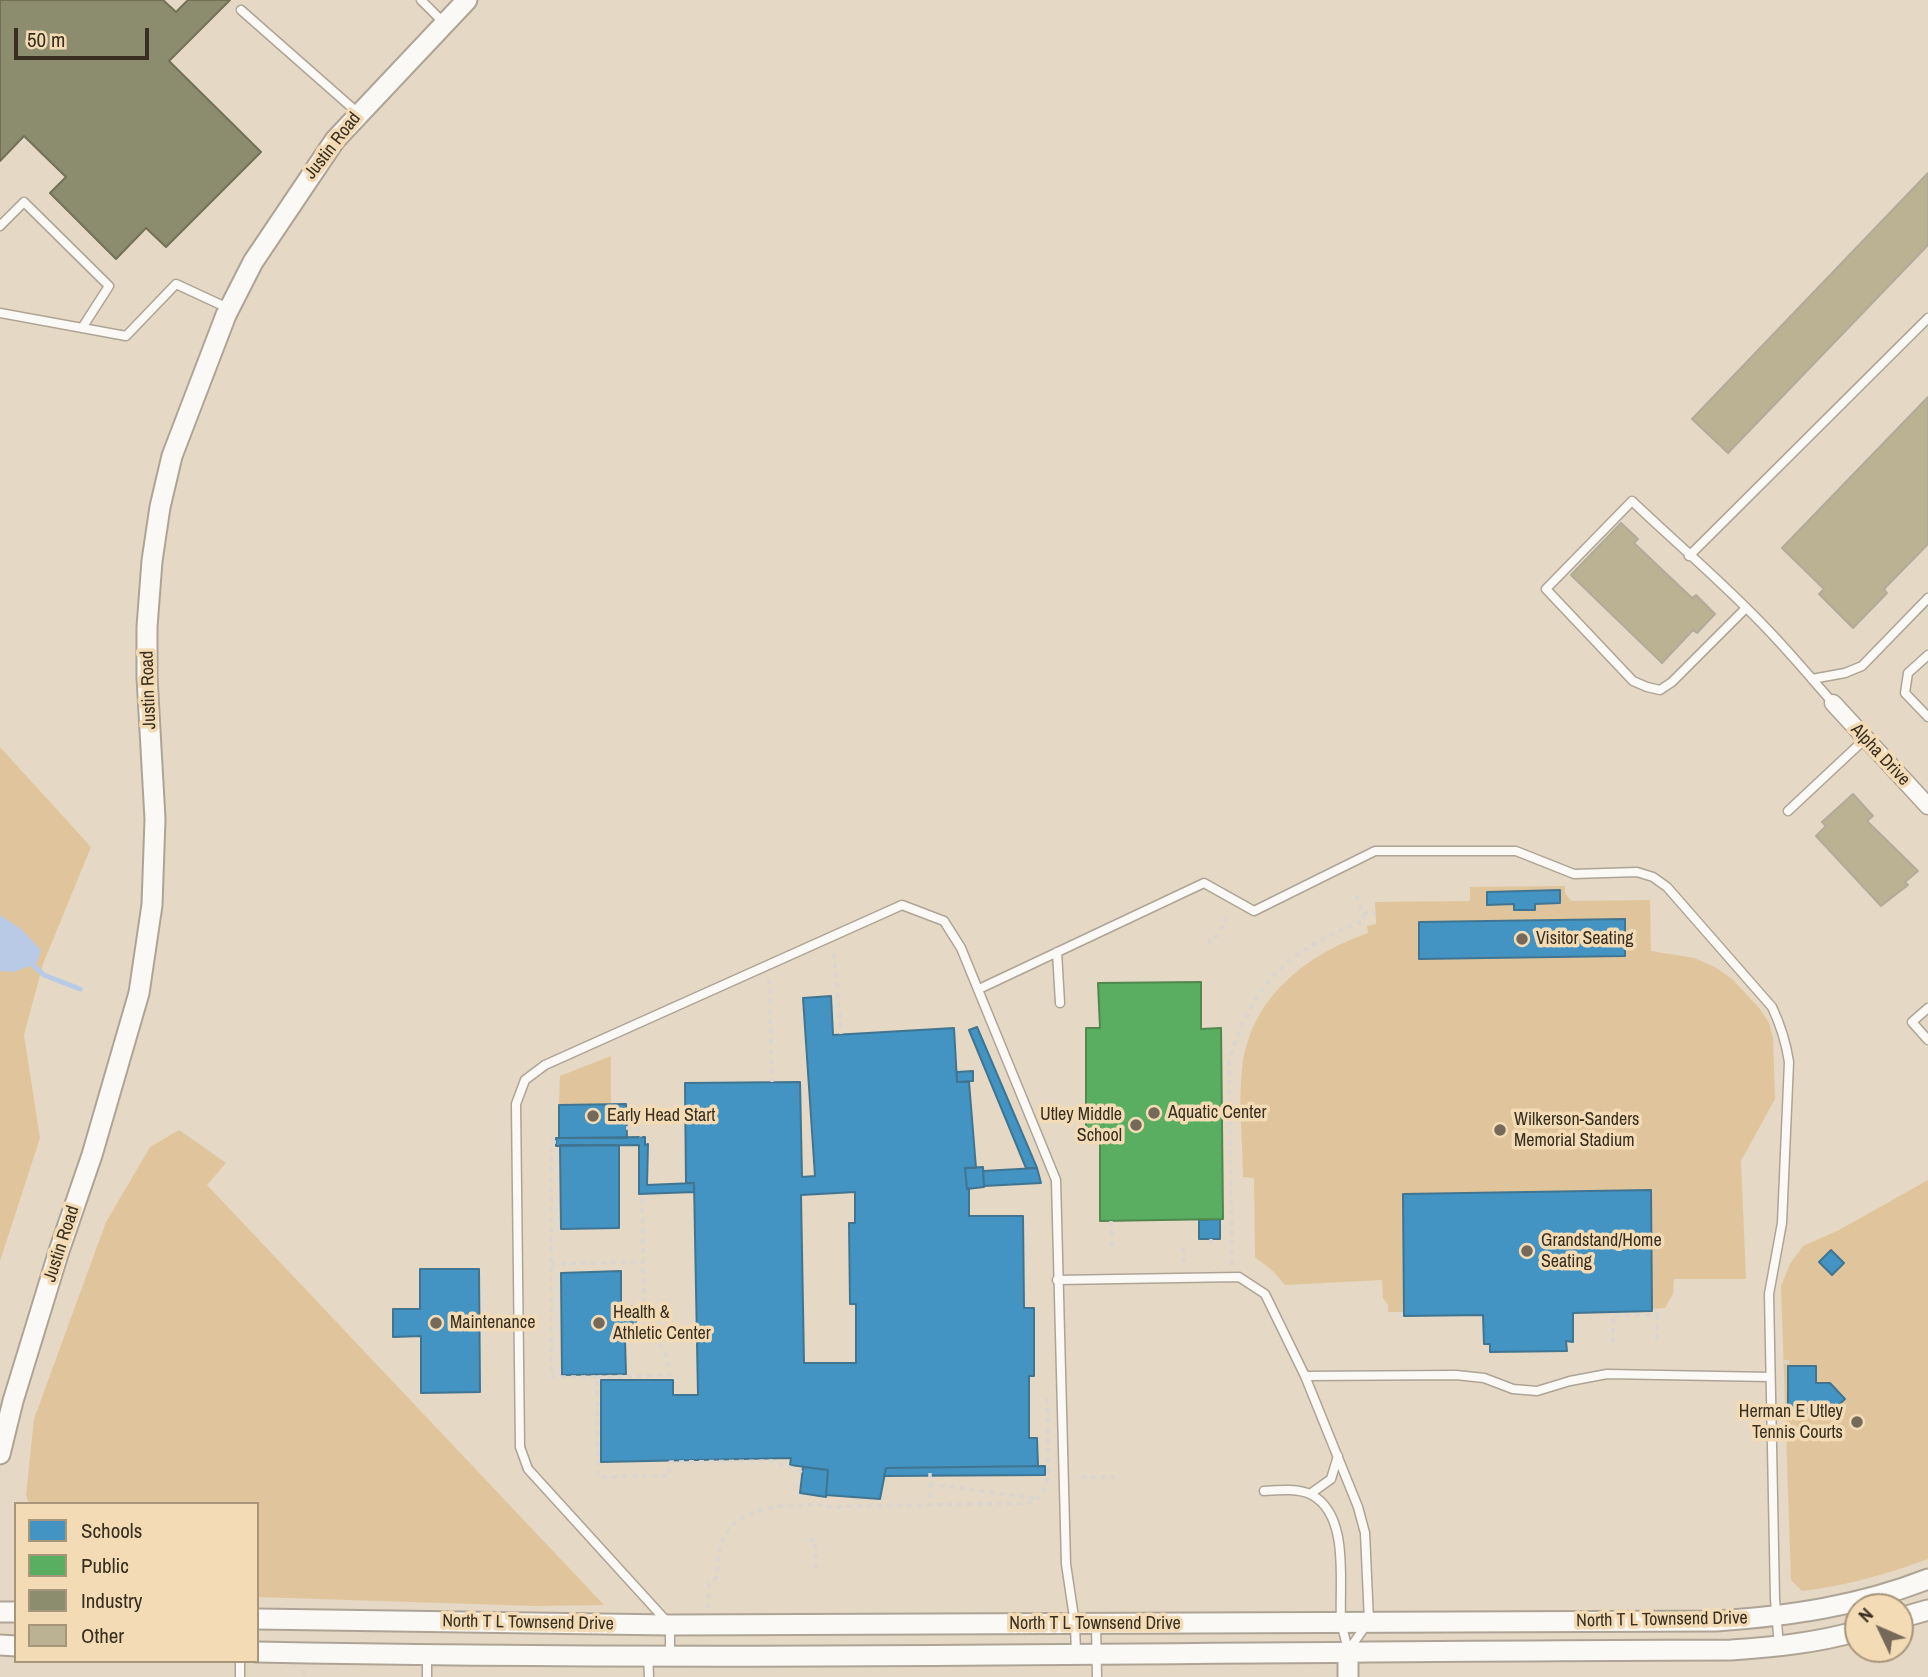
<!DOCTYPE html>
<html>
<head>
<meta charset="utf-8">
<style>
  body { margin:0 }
  #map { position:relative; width:1928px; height:1677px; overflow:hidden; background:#e5d8c4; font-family:"Archivo Narrow",sans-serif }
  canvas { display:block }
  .legend { position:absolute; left:14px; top:1502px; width:245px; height:161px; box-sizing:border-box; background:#f3dbb6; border:2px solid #a8967a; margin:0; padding:9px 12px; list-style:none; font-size:21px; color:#382f20 }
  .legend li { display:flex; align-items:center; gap:14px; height:35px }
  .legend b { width:35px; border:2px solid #a8967a }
  .north { position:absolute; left:1844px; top:1593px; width:70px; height:70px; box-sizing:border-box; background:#f3dbb6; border:2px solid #a8967a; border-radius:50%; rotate:314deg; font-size:19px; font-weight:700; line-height:28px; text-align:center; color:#382f20 }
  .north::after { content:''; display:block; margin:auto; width:24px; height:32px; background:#756a59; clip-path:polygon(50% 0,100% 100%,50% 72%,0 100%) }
  .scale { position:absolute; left:14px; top:28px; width:135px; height:32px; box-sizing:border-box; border:4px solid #382f20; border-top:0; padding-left:9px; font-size:21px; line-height:24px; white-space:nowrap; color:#382f20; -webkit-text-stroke:5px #f3dbb6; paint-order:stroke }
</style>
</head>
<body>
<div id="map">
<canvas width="1928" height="1677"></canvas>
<ul class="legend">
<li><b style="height:19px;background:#4393c3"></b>Schools</li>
<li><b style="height:19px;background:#5aae61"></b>Public</li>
<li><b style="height:19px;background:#8c8c6e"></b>Industry</li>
<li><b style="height:19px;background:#bbb193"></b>Other</li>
</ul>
<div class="north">N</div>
<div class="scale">50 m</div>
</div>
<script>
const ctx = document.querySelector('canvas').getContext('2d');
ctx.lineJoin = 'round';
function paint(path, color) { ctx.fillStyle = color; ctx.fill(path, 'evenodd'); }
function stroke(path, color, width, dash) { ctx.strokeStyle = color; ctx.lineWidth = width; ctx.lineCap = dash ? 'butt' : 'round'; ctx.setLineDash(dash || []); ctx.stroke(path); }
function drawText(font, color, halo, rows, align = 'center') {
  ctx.font = font + ' "Archivo Narrow",sans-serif'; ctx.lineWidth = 7; ctx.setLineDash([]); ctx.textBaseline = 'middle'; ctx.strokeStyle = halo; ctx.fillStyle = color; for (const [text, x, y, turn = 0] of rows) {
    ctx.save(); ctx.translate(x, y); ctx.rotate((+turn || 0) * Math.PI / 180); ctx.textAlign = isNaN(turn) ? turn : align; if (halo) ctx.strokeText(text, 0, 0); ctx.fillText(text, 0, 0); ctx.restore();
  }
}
paint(new Path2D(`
  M 0,747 L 91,847 L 43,964 L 24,1035 L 40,1138 L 0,1261 Z
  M 1565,886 L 1565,893 L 1571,901 L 1650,900 L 1651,951 L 1694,958 L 1715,967 L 1733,980 L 1760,1009 L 1769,1023 L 1773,1037 L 1775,1099 L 1741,1161 L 1746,1279 L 1674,1279 L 1673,1294 L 1665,1308 L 1652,1309 L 1652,1311 L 1573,1313 L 1573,1342 L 1567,1342 L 1567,1351 L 1490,1352 L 1490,1344 L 1484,1344 L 1483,1315 L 1404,1316 L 1404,1312 L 1388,1312 L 1388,1305 L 1383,1298 L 1382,1280 L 1285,1285 L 1274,1272 L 1255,1257 L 1254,1178 L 1243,1177 C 1243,1143 1238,1104 1242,1070 C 1249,999 1305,955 1368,933 L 1367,926 L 1376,924 L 1375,902 L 1470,901 L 1470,887 Z
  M 611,1056 L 611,1104 L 559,1105 L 560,1076 Z
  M 179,1130 L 226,1163 L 207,1185 L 604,1605 L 535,1606 L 257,1597 L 257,1504 L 29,1504 L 26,1495 L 34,1419 L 106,1222 L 150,1147 Z
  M 1928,1180 L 1928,1559 C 1887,1574 1846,1586 1802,1591 L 1791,1580 L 1781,1286 L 1790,1264 L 1803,1246 L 1839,1230 Z`), '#e0c59c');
paint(new Path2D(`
  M 0,915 L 21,929 L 41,950 L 37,963 L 14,972 L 0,971 Z`), '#b8cae6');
const schools = new Path2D(`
  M 1560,890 L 1560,903 L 1535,904 L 1535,910 L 1514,910 L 1514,904 L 1487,905 L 1487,892 Z
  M 1625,919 L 1625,956 L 1419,959 L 1419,922 Z
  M 831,996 L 833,1035 L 954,1028 L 957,1082 L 969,1082 L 976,1168 L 965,1168 L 967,1189 L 969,1188 L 969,1216 L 1023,1216 L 1024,1308 L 1034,1308 L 1034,1376 L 1029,1376 L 1029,1438 L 1037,1438 L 1038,1466 L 886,1468 L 880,1499 L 826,1495 L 828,1470 L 790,1465 L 791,1458 L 601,1462 L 601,1380 L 673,1380 L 673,1395 L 698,1395 L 694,1183 L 686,1183 L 685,1083 L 800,1082 L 802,1177 L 815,1176 L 803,998 ZM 855,1192 L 855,1223 L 849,1223 L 850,1304 L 856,1304 L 856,1363 L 804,1363 L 801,1195 Z
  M 977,1027 L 1037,1168 L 1026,1168 L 969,1030 Z
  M 973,1071 L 973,1081 L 957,1082 L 957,1072 Z
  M 626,1104 L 627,1138 L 559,1138 L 559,1105 Z
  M 645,1137 L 645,1145 L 648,1144 L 647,1185 L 694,1183 L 694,1192 L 639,1194 L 639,1145 L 556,1146 L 556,1138 Z
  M 560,1145 L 619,1145 L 619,1228 L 561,1229 Z
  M 983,1167 L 984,1187 L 967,1189 L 965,1168 Z
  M 1037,1168 L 1041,1183 L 984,1186 L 983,1171 Z
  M 1651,1190 L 1652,1311 L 1573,1313 L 1573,1342 L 1566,1341 L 1567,1351 L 1490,1352 L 1490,1344 L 1484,1344 L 1483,1315 L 1404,1316 L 1403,1194 Z
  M 1220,1219 L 1220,1239 L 1199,1239 L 1199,1220 Z
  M 1831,1250 L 1844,1263 L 1832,1275 L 1819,1262 Z
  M 420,1269 L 479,1269 L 480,1392 L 421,1393 L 421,1336 L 393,1337 L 393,1309 L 420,1309 Z
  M 621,1271 L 621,1306 L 636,1306 L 636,1340 L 625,1340 L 626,1374 L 562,1375 L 561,1273 Z
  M 1788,1366 L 1816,1366 L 1816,1383 L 1830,1383 L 1845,1399 L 1830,1413 L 1795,1414 L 1795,1411 L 1788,1412 Z
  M 1045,1466 L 1045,1475 L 884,1476 L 886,1468 Z
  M 803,1467 L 828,1470 L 826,1497 L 800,1493 Z`);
paint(schools, '#4393c3');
stroke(schools, '#407592', 2);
const public = new Path2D(`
  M 1201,982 L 1201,1029 L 1221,1028 L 1223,1219 L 1100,1221 L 1100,1134 L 1086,1134 L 1086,1028 L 1100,1028 L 1098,983 Z`);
paint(public, '#5aae61');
stroke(public, '#50884e', 2);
const industry = new Path2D(`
  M 0,0 L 163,0 L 176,12 L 188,0 L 230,0 L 169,61 L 261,152 L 166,247 L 146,228 L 116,259 L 50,193 L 66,177 L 24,136 L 0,161 Z`);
paint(industry, '#8c8c6e');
stroke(industry, '#737057', 2);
stroke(new Path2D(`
  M 28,961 L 44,975 L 80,989`), '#b8cae6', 5);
const building = new Path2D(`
  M 1928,173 L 1928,245 L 1728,453 L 1692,419 Z
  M 1928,397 L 1928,544 L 1884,589 L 1887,593 L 1853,628 L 1819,594 L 1824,589 L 1782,548 Z
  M 1621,523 L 1638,539 L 1634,543 L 1692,598 L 1696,595 L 1715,614 L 1697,633 L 1693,630 L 1662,663 L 1571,575 Z
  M 1853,794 L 1873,816 L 1867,821 L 1918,871 L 1905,882 L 1908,885 L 1881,906 L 1816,836 L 1826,826 L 1822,822 Z`);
paint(building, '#bbb193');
stroke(building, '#b2ab9a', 2);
const service = new Path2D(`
  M 421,0 L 444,23
  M 241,10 L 358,113
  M 0,226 L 24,202 L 109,286 L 82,328
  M 0,313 L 126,336 L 176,284 L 230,309
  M 1689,556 L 1928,318
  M 1746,608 L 1672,682 L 1660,690 L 1647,687 L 1633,681 L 1546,589 L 1632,501 C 1677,544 1726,585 1769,631 C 1791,654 1812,679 1833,703
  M 1928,655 L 1908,673 L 1905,693 L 1928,717
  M 1812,679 L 1845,673 L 1862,666 L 1928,598
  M 1788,811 L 1865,739
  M 1057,952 L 1060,1003
  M 979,989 L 1204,883 L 1254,911 L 1375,851 L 1516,851 L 1574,874 L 1637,872 L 1653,877 L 1667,887 L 1772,1007 C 1781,1026 1786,1042 1789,1062 L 1782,1223 L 1769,1294 L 1775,1599 L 1779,1646
  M 1928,1008 L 1912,1022 L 1928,1040
  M 1057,1280 L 1239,1277 L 1265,1294 L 1305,1376 L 1358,1507 L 1365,1533 L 1369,1621 L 1348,1651 C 1346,1640 1342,1629 1341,1619 C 1339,1583 1350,1516 1312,1495 C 1299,1488 1278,1490 1264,1491
  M 1305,1376 L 1456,1375 L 1484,1378 L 1513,1389 L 1537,1391 L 1570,1381 L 1607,1374 L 1770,1377
  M 1310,1494 L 1331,1479 L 1338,1456
  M 1096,1624 L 1097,1677
  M 648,1655 L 649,1677
  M 670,1655 L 670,1625 L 528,1469 L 520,1447 L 516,1104 L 525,1080 L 545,1065 L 902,905 L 944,921 L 961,948 L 1056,1180 L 1066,1564 L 1075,1624 L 1076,1654
  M 240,1677 L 240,1661
  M 427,1677 L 427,1656`);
const minor = new Path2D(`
  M 1833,703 L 1928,806`);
const tertiary = new Path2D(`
  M 0,1454 L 13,1401 L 59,1251 L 92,1155 L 139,993 L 152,905 L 155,819 L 147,677 L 147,627 L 152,561 L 160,507 L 172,456 L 226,315 L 253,262 L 335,140 L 467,0
  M 0,1612 L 16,1612
  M 1900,1618 L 1928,1610
  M 257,1619 L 670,1625 L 1716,1621 C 1790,1616 1859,1606 1928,1579
  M 0,1645 L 16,1646
  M 1348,1651 L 1348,1677
  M 257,1652 C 748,1662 1240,1651 1731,1650 C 1774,1647 1816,1643 1858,1631`);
stroke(service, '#aea495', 11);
stroke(minor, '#aea495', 19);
stroke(tertiary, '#aea495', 23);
stroke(new Path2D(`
  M 1363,913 L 1376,913
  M 1211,944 L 1209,940 L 1218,935 L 1229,912
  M 834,953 L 841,1034
  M 769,979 L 772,1082
  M 626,1128 L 637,1128 L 641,1137
  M 556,1142 L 551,1142 L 551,1377 L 597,1377 L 598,1477 L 669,1476 L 670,1462 L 772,1461 C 782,1466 795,1467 802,1473
  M 1111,1221 L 1112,1249
  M 1211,1239 L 1211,1248
  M 1183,1248 L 1184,1266
  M 551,1264 L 643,1262
  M 1232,1265 L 1229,1061 C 1254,980 1288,951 1365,920 L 1356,894
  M 1657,1315 L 1657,1344
  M 1613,1343 L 1613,1315 L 1657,1315 L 1657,1310
  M 1784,1362 L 1794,1362
  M 597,1377 L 669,1375 L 667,1357 L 644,1316 L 642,1194
  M 930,1473 L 930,1505
  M 1081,1477 L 1115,1477
  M 930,1484 L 1039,1499
  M 809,1540 L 815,1540 L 816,1569
  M 708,1608 L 709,1584 L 717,1577 C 718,1566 718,1554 721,1544 C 735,1504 783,1506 818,1504 L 824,1507 L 1030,1503 C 1042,1497 1045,1490 1048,1477 L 1047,1395
  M 303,1670 L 306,1677`), '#dad5cf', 3.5, [5, 5]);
stroke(service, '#fbf9f6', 8);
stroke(minor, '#fbf9f6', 16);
stroke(tertiary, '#fbf9f6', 19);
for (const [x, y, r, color] of [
  [1522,939,7,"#756a59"],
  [1154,1113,7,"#756a59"],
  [593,1116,7,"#756a59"],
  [1136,1125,7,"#756a59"],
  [1500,1130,7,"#756a59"],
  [1527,1251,7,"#756a59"],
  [436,1323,7,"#756a59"],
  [599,1323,7,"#756a59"],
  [1857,1422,7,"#756a59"]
]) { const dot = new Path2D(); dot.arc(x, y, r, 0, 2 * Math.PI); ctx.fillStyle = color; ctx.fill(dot); stroke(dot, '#f3dbb6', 2.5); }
drawText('18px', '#382f20', '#f3dbb6', [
  ["Justin Road",333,146,-52],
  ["Justin Road",149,690,-92],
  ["Alpha Drive",1880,755,47],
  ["Justin Road",62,1244,-72],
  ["North T L Townsend Drive",1662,1620,-1],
  ["North T L Townsend Drive",528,1623,1],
  ["North T L Townsend Drive",1095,1624]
]);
drawText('18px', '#382f20', '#f3dbb6', [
  ["Visitor Seating",1536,939],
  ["Aquatic Center",1168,1113],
  ["Utley Middle",1122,1115,"right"],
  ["School",1122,1136,"right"],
  ["Early Head Start",607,1116],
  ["Wilkerson-Sanders",1514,1120],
  ["Memorial Stadium",1514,1141],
  ["Grandstand/Home",1541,1241],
  ["Seating",1541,1262],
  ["Health &",613,1313],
  ["Athletic Center",613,1334],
  ["Maintenance",450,1323],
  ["Herman E Utley",1843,1412,"right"],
  ["Tennis Courts",1843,1433,"right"]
], 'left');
</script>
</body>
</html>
